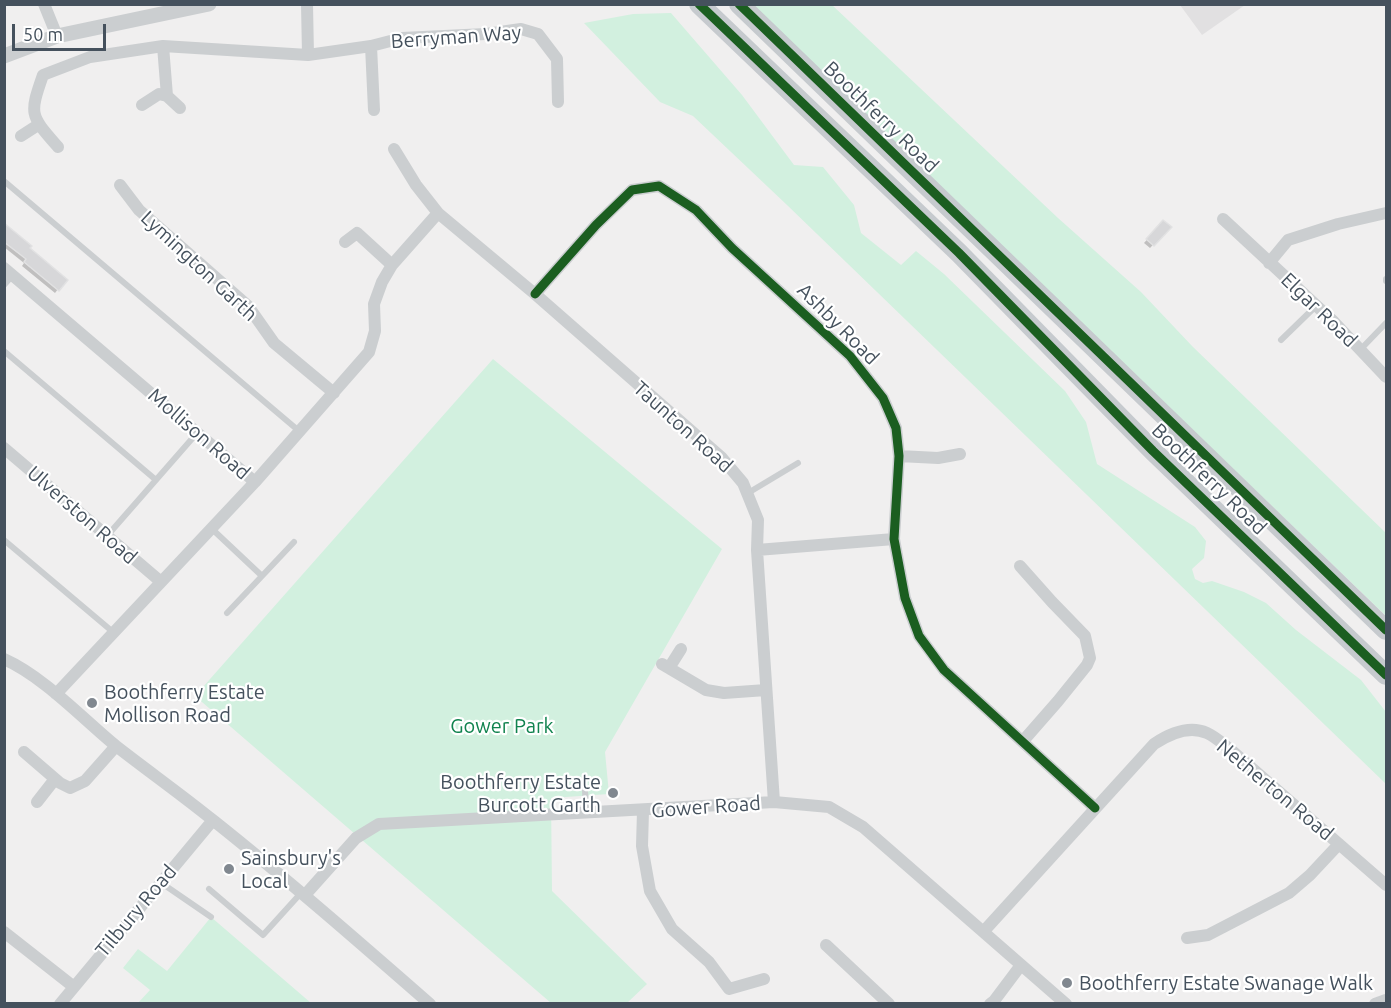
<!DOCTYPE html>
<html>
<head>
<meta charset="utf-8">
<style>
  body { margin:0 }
  #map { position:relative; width:1391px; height:1008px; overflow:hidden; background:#f0efef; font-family:Ubuntu,sans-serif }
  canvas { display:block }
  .frame { position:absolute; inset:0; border:6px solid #45515d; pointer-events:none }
  .scale { position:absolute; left:12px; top:24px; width:94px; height:27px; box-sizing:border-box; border:3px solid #45515d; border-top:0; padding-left:8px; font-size:18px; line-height:21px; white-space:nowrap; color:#45515d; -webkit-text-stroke:4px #fff; paint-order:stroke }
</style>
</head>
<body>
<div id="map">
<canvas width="1391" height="1008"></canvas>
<div class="frame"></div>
<div class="scale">50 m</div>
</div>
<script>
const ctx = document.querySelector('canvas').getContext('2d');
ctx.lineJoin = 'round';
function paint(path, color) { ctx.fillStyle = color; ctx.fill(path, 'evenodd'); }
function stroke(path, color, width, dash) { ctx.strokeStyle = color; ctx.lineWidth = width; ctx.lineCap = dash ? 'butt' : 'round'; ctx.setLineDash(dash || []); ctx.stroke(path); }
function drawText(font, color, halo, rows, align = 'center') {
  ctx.font = font + ' Ubuntu,sans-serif'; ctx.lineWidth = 4.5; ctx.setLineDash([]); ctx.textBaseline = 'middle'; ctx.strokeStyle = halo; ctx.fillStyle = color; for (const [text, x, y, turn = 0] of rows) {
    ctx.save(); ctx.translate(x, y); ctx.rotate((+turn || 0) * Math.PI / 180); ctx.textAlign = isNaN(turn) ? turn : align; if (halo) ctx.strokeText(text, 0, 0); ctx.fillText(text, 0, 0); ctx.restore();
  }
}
paint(new Path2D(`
  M 1180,5 L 1245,5 L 1202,35 Z`), '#e1e0e1');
paint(new Path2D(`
  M 752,5 L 832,5 L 1058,218 L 1141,292 L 1193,347 L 1386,533 L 1386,616 Z
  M 671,13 L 742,95 L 794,165 L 823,167 L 854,205 L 861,233 L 901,265 L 916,251 L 944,274 L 1065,391 L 1086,422 L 1097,464 L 1195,527 L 1206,541 L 1204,558 L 1192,569 L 1195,579 L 1203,583 L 1212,581 L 1244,592 L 1266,603 L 1296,630 L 1361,680 L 1386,712 L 1386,784 L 787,205 L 693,116 L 660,102 L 584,23 L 633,14 Z
  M 493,359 L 722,549 L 605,752 L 609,794 L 551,798 L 552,891 L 647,984 L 627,1003 L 551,1003 L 195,696 Z
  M 211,917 L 311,1003 L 138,1003 L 150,990 L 123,968 L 138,949 L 167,971 Z`), '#d2f0df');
paint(new Path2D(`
  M 1163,222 L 1170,227 L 1150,248 L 1144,243 Z
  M 4,225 L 28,249 L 65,280 L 55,293 L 22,266 L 24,263 L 4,247 Z`), '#0003');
const building = new Path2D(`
  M 1163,220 L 1172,227 L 1154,246 L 1146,239 Z
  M 4,223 L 32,246 L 30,248 L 68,280 L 59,291 L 24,262 L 26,259 L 4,242 Z`);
paint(building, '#d7d7d9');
stroke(building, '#e1e1e2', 1.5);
stroke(new Path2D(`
  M 4,181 L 299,431
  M 1386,279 L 1386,281
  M 4,285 L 12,276
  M 1281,340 L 1316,306
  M 1360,350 L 1386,323
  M 4,351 L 156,480
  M 748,493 L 798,463
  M 211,528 L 262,576 L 294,542
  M 107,536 L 197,433
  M 4,540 L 113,632
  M 227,613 L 262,576
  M 580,781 L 585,790 L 586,812
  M 160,882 L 211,917
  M 209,889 L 263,935 L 301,893`), '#cbced0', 6);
stroke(new Path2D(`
  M 44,4 L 57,36
  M 307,4 L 308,55
  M 163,46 L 167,96
  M 371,46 L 374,110
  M 142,105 L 159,94 L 167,96 L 180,108
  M 21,136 L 38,125
  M 58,147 C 30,115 29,115 43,75 L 90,57 L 163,46 L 308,55 L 371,46 L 402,38 L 486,34 L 521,29 L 538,34 L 557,59 L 558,102
  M 394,149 L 416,185 L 438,213 L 535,294 L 721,457 L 743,483 L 758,520 L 757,550 L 774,802
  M 120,185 L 139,210 L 248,306 L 274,343 L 334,393
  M 1223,219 L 1334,322 L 1386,377
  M 345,242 L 357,233 L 392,265
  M 1269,263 L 1288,240 L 1338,224 L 1386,213
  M 4,268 L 255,482 L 56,694
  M 535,294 L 596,225 L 632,190 L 659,186 L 696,210 L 732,248 L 850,356 L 883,398 L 896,428 L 899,456 L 894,539 L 905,598 L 919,636 L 944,670 L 1095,808
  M 4,448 L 160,581
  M 899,456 L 938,458 L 960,454
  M 255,482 L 369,352 L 375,331 L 374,304 L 382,282 L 392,265 L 438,213
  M 757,550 L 894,539
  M 1020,566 L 1052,602 L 1085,636 L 1090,658 L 1087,665 L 1058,701 L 1023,741
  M 4,659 C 44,677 82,718 116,746 C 148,771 182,795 214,821 C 288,880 359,942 430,1004
  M 662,664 L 706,690 L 724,693 L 766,690
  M 669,668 L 681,649
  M 24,752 L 60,783 L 70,788 L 85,781 L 116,746
  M 37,802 L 55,779
  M 643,811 L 642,846 L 650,891 L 672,929 L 709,962 L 729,989 L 764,979
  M 305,895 L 356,838 L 379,824 L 774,802 L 829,807 L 863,827 L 1066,1004
  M 984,931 L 1154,744 C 1169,734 1189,725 1207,733 C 1216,737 1224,745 1231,750 L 1386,885
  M 4,932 L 74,987
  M 1187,938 L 1208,935 L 1289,893 L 1310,875 L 1339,844
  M 826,945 L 889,1004
  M 60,1004 L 213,820
  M 990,1004 L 994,1001 L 1021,965
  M 1375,1004 L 1386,1000`), '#cbced0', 12);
stroke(new Path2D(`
  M 4,56 L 57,36 L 209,4`), '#cbced0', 15);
stroke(new Path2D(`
  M 699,4 L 959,253 L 1153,451 L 1386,675
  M 739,4 L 1386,630`), '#c6cace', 20);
stroke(new Path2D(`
  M 699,4 L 959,253 L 1153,451 L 1386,675
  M 739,4 L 1386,630
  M 535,294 L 596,225 L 632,190 L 659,186 L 696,210 L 732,248 L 850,356 L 883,398 L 896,428 L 899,456 L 894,539 L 905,598 L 919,636 L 944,670 L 1095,808`), '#1b5e20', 9);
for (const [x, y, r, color] of [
  [92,703,6,"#818890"],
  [613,793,6,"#818890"],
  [229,869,6,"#818890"],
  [1067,983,6,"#818890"]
]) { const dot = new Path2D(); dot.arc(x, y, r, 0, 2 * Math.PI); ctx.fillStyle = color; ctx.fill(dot); stroke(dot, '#fff', 2); }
drawText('20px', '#45515d', '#fff', [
  ["Berryman Way",456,37,-4],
  ["Boothferry Road",881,117,44],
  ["Lymington Garth",199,266,43],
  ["Elgar Road",1319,310,44],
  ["Ashby Road",838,324,45],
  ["Taunton Road",683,427,42],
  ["Mollison Road",199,434,41],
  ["Boothferry Road",1209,479,44],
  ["Ulverston Road",82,515,41],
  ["Netherton Road",1275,790,40],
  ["Gower Road",706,807,-4],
  ["Tilbury Road",136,911,-50]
]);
drawText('20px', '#45515d', '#fff', [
  ["Boothferry Estate",104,692],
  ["Mollison Road",104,715],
  ["Boothferry Estate",601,782,"right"],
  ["Burcott Garth",601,805,"right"],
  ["Sainsbury's",241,858],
  ["Local",241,881],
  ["Boothferry Estate Swanage Walk",1079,983]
], 'left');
drawText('20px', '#11834f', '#fff', [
  ["Gower Park",502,726]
]);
</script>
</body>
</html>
